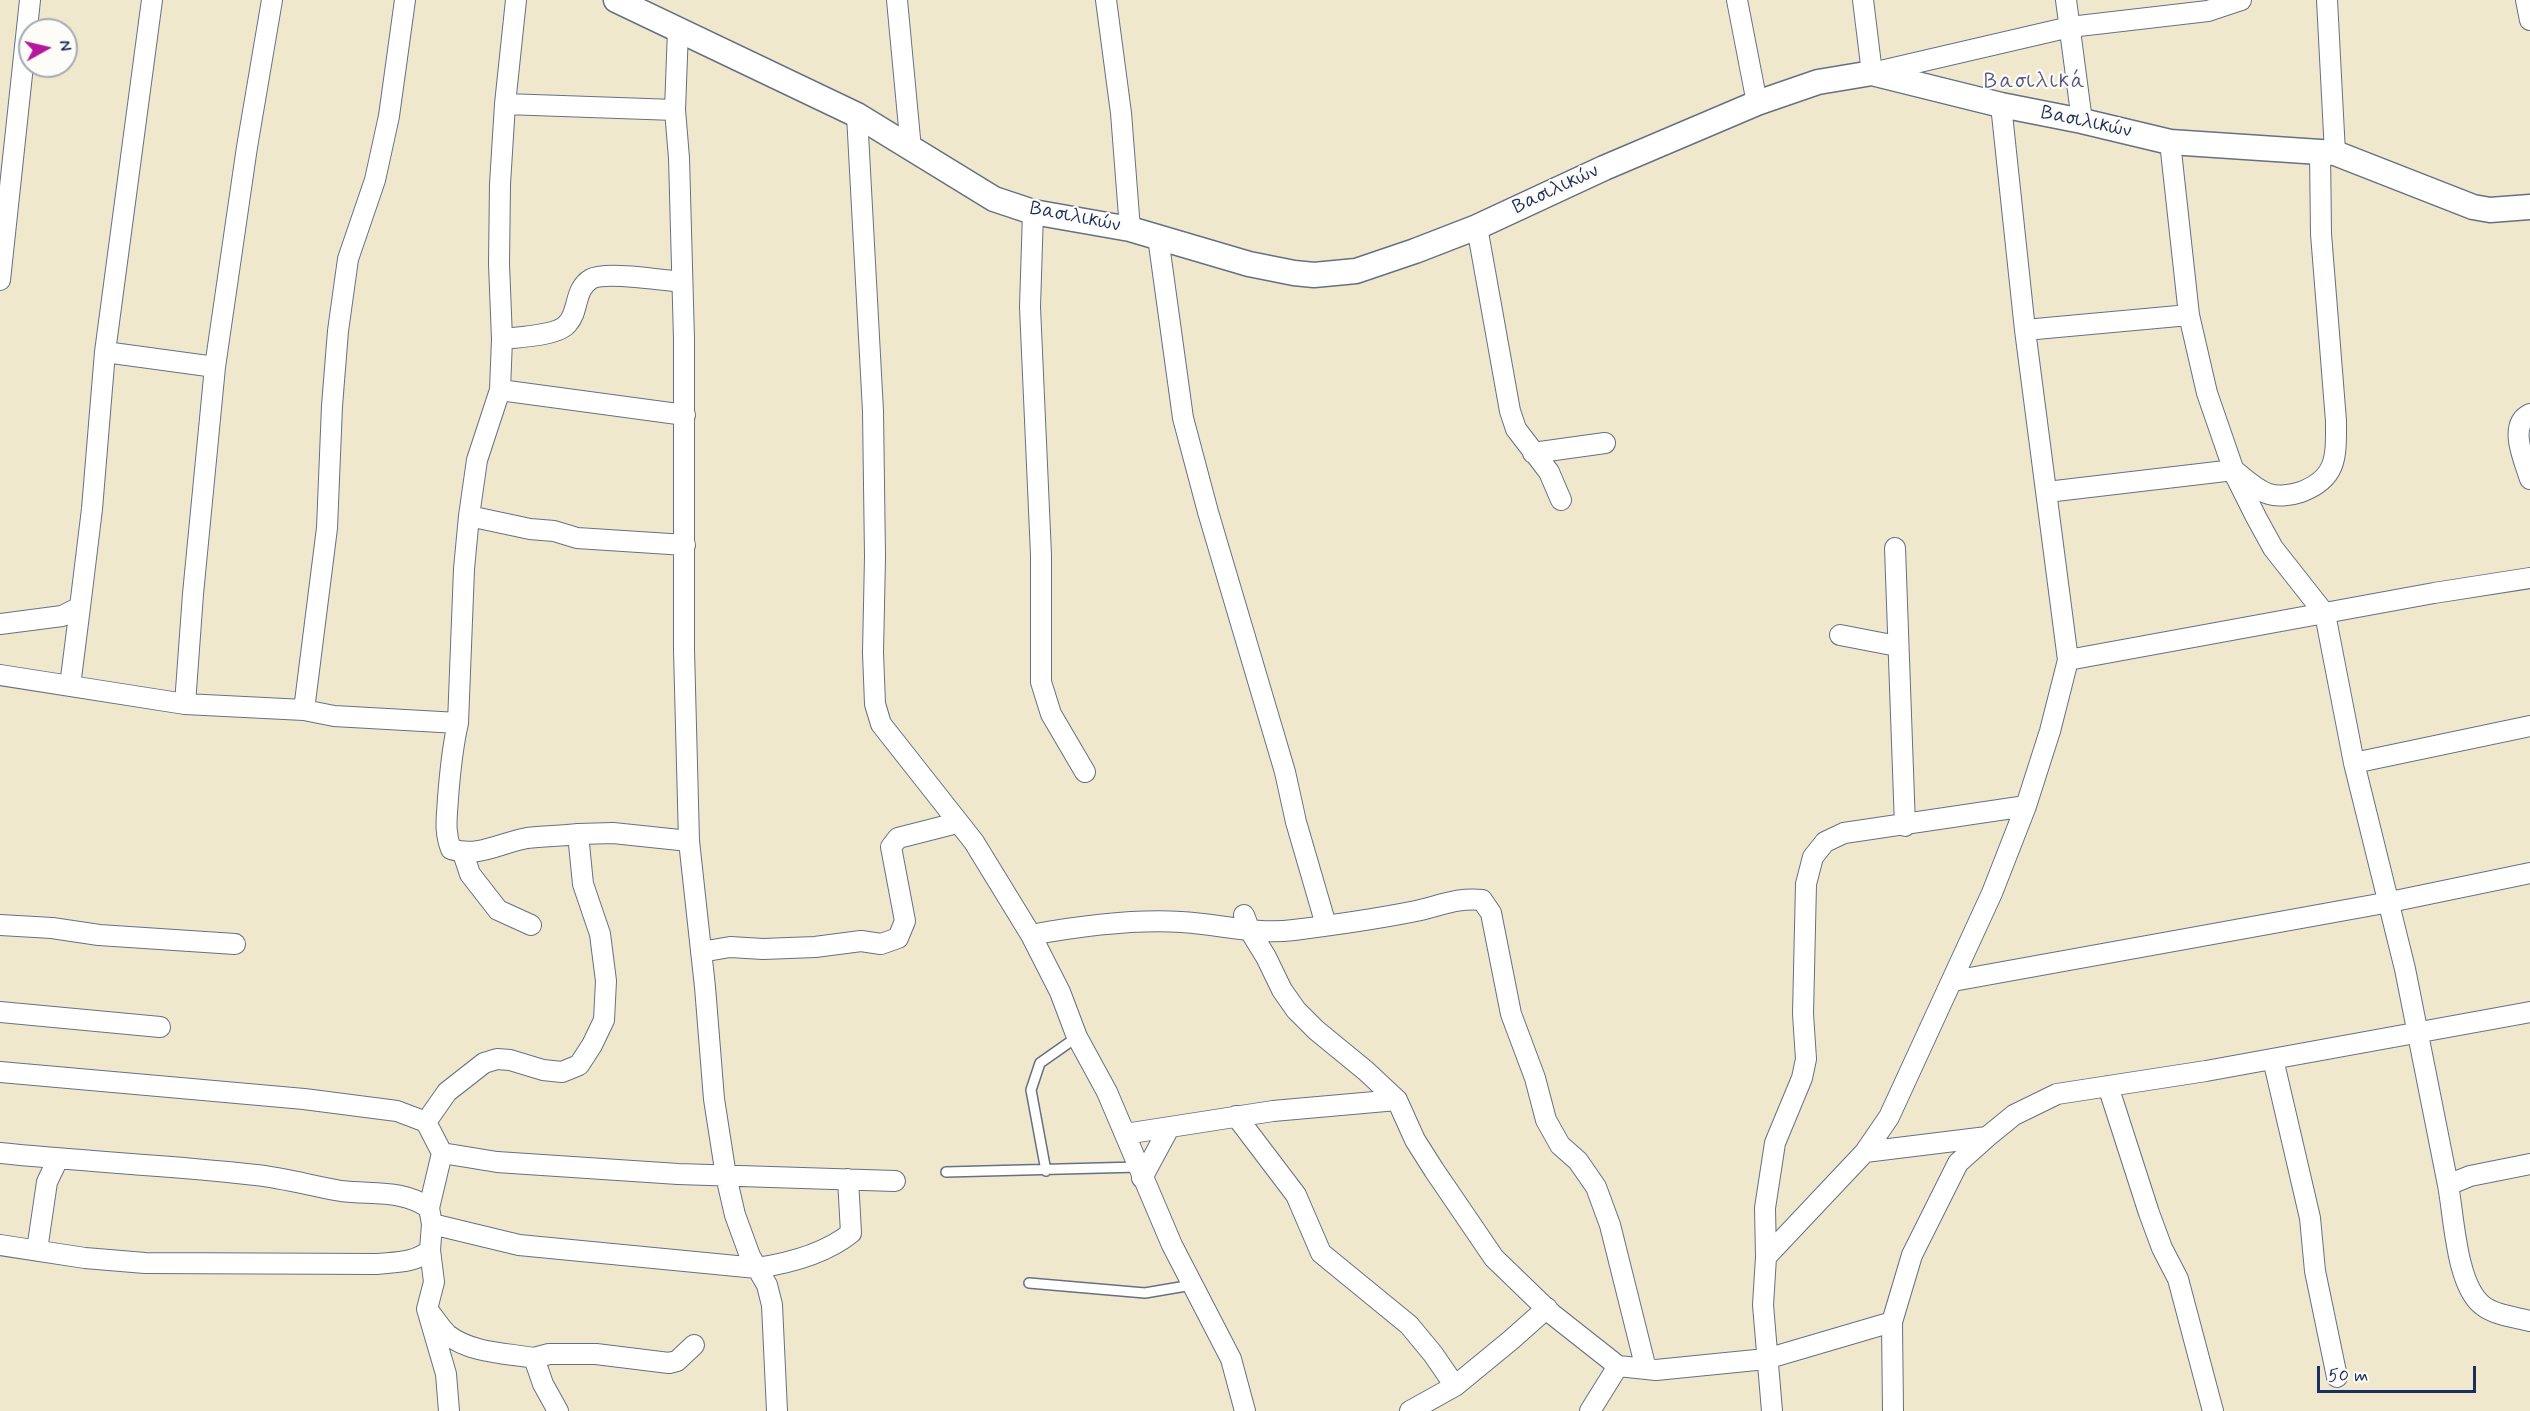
<!DOCTYPE html>
<html>
<head>
<meta charset="utf-8">
<style>
  body { margin:0 }
  #map { position:relative; width:2530px; height:1411px; overflow:hidden; background:#f0e8cd; font-family:Mynerve,sans-serif }
  canvas { display:block }
  .north { position:absolute; left:18px; top:18px; width:60px; height:60px; box-sizing:border-box; background:#fdfcf7; border:2px solid #a3aaba; border-radius:50%; rotate:82deg; font-size:16px; font-weight:700; line-height:24px; text-align:center; color:#1b2f5e }
  .north::after { content:''; display:block; margin:auto; width:21px; height:27px; background:#b5179e; clip-path:polygon(50% 0,100% 100%,50% 72%,0 100%) }
  .scale { position:absolute; left:2317px; top:1366px; width:159px; height:27px; box-sizing:border-box; border:3px solid #1b2f5e; border-top:0; padding-left:8px; font-size:18px; line-height:21px; white-space:nowrap; color:#1b2f5e; -webkit-text-stroke:4px #fdfcf7; paint-order:stroke }
</style>
</head>
<body>
<div id="map">
<canvas width="2530" height="1411"></canvas>
<div class="north">N</div>
<div class="scale">50 m</div>
</div>
<script>
const ctx = document.querySelector('canvas').getContext('2d');
ctx.lineJoin = 'round';
function stroke(path, color, width, dash) { ctx.strokeStyle = color; ctx.lineWidth = width; ctx.lineCap = dash ? 'butt' : 'round'; ctx.setLineDash(dash || []); ctx.stroke(path); }
function drawText(font, color, halo, rows, align = 'center') {
  ctx.font = font + ' Mynerve,sans-serif'; ctx.lineWidth = 4.5; ctx.setLineDash([]); ctx.textBaseline = 'middle'; ctx.strokeStyle = halo; ctx.fillStyle = color; for (const [text, x, y, turn = 0] of rows) {
    ctx.save(); ctx.translate(x, y); ctx.rotate((+turn || 0) * Math.PI / 180); ctx.textAlign = isNaN(turn) ? turn : align; if (halo) ctx.strokeText(text, 0, 0); ctx.fillText(text, 0, 0); ctx.restore();
  }
}
const service = new Path2D(`
  M 1046,1171 L 1031,1090 L 1040,1063 L 1077,1037
  M 946,1172 L 1138,1167
  M 1029,1283 L 1145,1293 L 1192,1285`);
const minor = new Path2D(`
  M 897,0 L 911,149
  M 1106,0 L 1121,113 L 1130,229
  M 1737,0 L 1757,103
  M 1863,0 L 1872,73 L 2070,27 L 2208,11 L 2241,0
  M 2066,0 L 2082,121
  M 2327,0 L 2335,153
  M 2526,0 L 2530,20
  M 678,30 L 675,110 L 679,158 L 684,339 L 684,650 L 689,841 L 705,987 L 714,1099 L 726,1176 L 735,1215 L 750,1256 L 767,1285 L 772,1305 L 777,1411
  M 505,104 L 675,110
  M 857,115 L 873,411 L 875,557 L 873,653 L 875,704 L 881,724 L 974,842 L 1031,935 L 1060,992 L 1077,1037 L 1107,1092 L 1172,1245 L 1231,1359 L 1245,1411
  M 2170,142 L 2189,315 L 2207,393 L 2236,477 L 2256,517 L 2273,548 L 2325,614 L 2354,763 L 2405,969 L 2448,1185 L 2470,1176 L 2530,1164
  M 1033,212 L 1030,307 L 1041,555 L 1041,682 L 1051,714 L 1085,772
  M 1477,227 L 1510,411 L 1516,429 L 1549,472 L 1561,500
  M 1158,237 L 1183,418 L 1208,512 L 1285,772 L 1296,822 L 1326,925
  M 0,280 L 30,0
  M 2025,330 L 2189,315
  M 502,339 C 518,337 559,336 568,323 C 579,311 574,289 591,279 C 605,271 663,280 682,282
  M 105,352 L 215,367
  M 500,390 L 685,415
  M 2530,414 C 2507,425 2525,462 2530,479
  M 1533,453 L 1605,443
  M 2047,492 L 2234,470 C 2244,478 2256,490 2269,494 C 2278,497 2292,495 2301,492 C 2338,478 2336,456 2336,421 L 2321,234 L 2320,152
  M 469,516 L 530,529 L 554,531 L 577,538 L 685,545
  M 1895,548 L 1905,826
  M 0,624 L 62,616 L 80,607 L 92,509 L 105,352 L 152,0
  M 1840,635 L 1897,646
  M 2068,660 L 2434,593 L 2530,578
  M 0,675 L 185,704 L 304,710 L 334,716 L 458,723 C 452,749 450,772 448,798 C 447,817 444,831 451,849 C 478,858 500,843 527,838 C 544,836 561,836 578,834 L 583,884 L 600,934 L 606,981 L 604,1020 L 592,1045 L 579,1065 L 562,1072 L 543,1070 L 510,1060 L 497,1059 L 484,1063 L 447,1092 L 426,1122
  M 70,686 L 80,607
  M 185,704 L 193,594 L 215,367 L 247,147 L 272,0
  M 304,710 L 327,528 L 332,406 L 338,331 L 348,259 L 375,180 L 389,116 L 405,0
  M 458,723 L 464,569 L 469,516 L 477,460 L 500,390 L 502,339 L 499,264 L 500,184 L 505,104 L 516,0
  M 2354,763 L 2530,726
  M 578,834 L 613,833 L 689,841
  M 463,853 L 470,874 L 498,910 L 531,925
  M 1244,915 L 1250,931 L 1266,957 L 1282,990 L 1296,1010 L 1316,1030 L 1366,1071 L 1397,1100 L 1415,1140 L 1434,1170 L 1494,1258 L 1552,1314 L 1618,1366 L 1656,1370 L 1766,1359 L 1892,1322
  M 0,925 L 52,928 L 99,935 L 235,944
  M 1031,935 C 1080,926 1131,919 1181,922 C 1219,924 1255,935 1294,930 C 1334,925 1376,919 1416,911 C 1439,906 1459,897 1482,900 L 1491,913 L 1511,1014 L 1535,1078 L 1546,1120 L 1560,1145 L 1578,1161 L 1596,1187 L 1610,1225 L 1646,1369
  M 701,952 L 730,947 L 763,949 L 815,947 L 861,941 L 881,944 L 898,938 L 905,921 L 891,847 L 898,838 L 957,823
  M 1953,981 L 2390,902 L 2530,873
  M 0,1012 L 160,1027
  M 2273,1059 L 2310,1218 L 2315,1271 L 2337,1377
  M 0,1072 L 304,1099 L 397,1111 L 426,1122 L 442,1153 L 429,1208 L 432,1224 L 430,1250 C 415,1263 396,1262 377,1264 L 145,1263 L 85,1258 L 0,1245
  M 2108,1086 L 2149,1213 L 2162,1248 L 2178,1279 L 2213,1411
  M 1236,1116 L 1296,1195 L 1321,1253 L 1409,1325 L 1433,1354 L 1455,1386
  M 1125,1134 L 1273,1111 L 1397,1100
  M 1865,1152 L 1987,1137 L 2014,1115 L 2057,1094 L 2206,1071 L 2530,1012
  M 0,1153 C 85,1162 171,1165 256,1175 C 284,1178 312,1186 341,1191 C 372,1195 402,1189 429,1208
  M 442,1153 L 497,1162 L 678,1174 L 895,1181
  M 1142,1178 L 1169,1128
  M 2448,1185 C 2454,1216 2456,1284 2482,1305 C 2494,1315 2514,1317 2530,1321
  M 432,1224 L 519,1245 L 757,1268 C 790,1263 825,1254 851,1233 L 848,1179
  M 37,1250 L 47,1182 L 58,1159
  M 430,1250 L 434,1282 L 427,1309 L 446,1374 L 449,1411
  M 1766,1257 L 1765,1208 L 1775,1143 L 1802,1078 L 1806,1059 L 1803,1014 L 1806,884 L 1813,857 L 1825,842 L 1844,833 L 2026,806
  M 427,1309 C 434,1317 440,1328 448,1335 C 471,1353 506,1353 534,1358 L 543,1384 L 558,1411
  M 534,1358 L 549,1354 L 596,1354 L 669,1363 L 677,1361 L 694,1345
  M 1410,1411 L 1455,1386 L 1511,1340 L 1547,1308
  M 1590,1411 L 1618,1366
  M 1772,1411 L 1763,1305 L 1766,1257 L 1865,1152 L 1889,1117 L 1992,893 L 2026,806 L 2050,731 L 2068,660 L 2025,330 L 2001,105
  M 1893,1411 L 1892,1322 L 1912,1255 L 1958,1163 L 1987,1137`);
const tertiary = new Path2D(`
  M 616,0 L 857,115 L 994,199 L 1033,212 L 1130,229 L 1249,264 L 1294,273 L 1314,275 L 1356,271 L 1415,251 L 1477,227 L 1604,168 L 1757,103 L 1818,82 L 1872,73 L 2001,105 L 2082,121 L 2170,142 L 2335,153 L 2473,207 L 2490,210 L 2530,207`);
stroke(service, '#667085', 12);
stroke(minor, '#667085', 22);
stroke(tertiary, '#667085', 27);
stroke(service, '#fff', 9);
stroke(minor, '#fff', 20);
stroke(tertiary, '#fff', 24);
drawText('20px', '#1b2f5e', '#fdfcf7', [
  ["Βασιλικών",2086,123,12],
  ["Βασιλικών",1556,190,-25],
  ["Βασιλικών",1075,218,11]
]);
ctx.letterSpacing = '1.5px';
drawText('22px', '#575a89', '#fdfcf7', [
  ["Βασιλικά",2035,82]
]);
ctx.letterSpacing = '0px';
</script>
</body>
</html>
